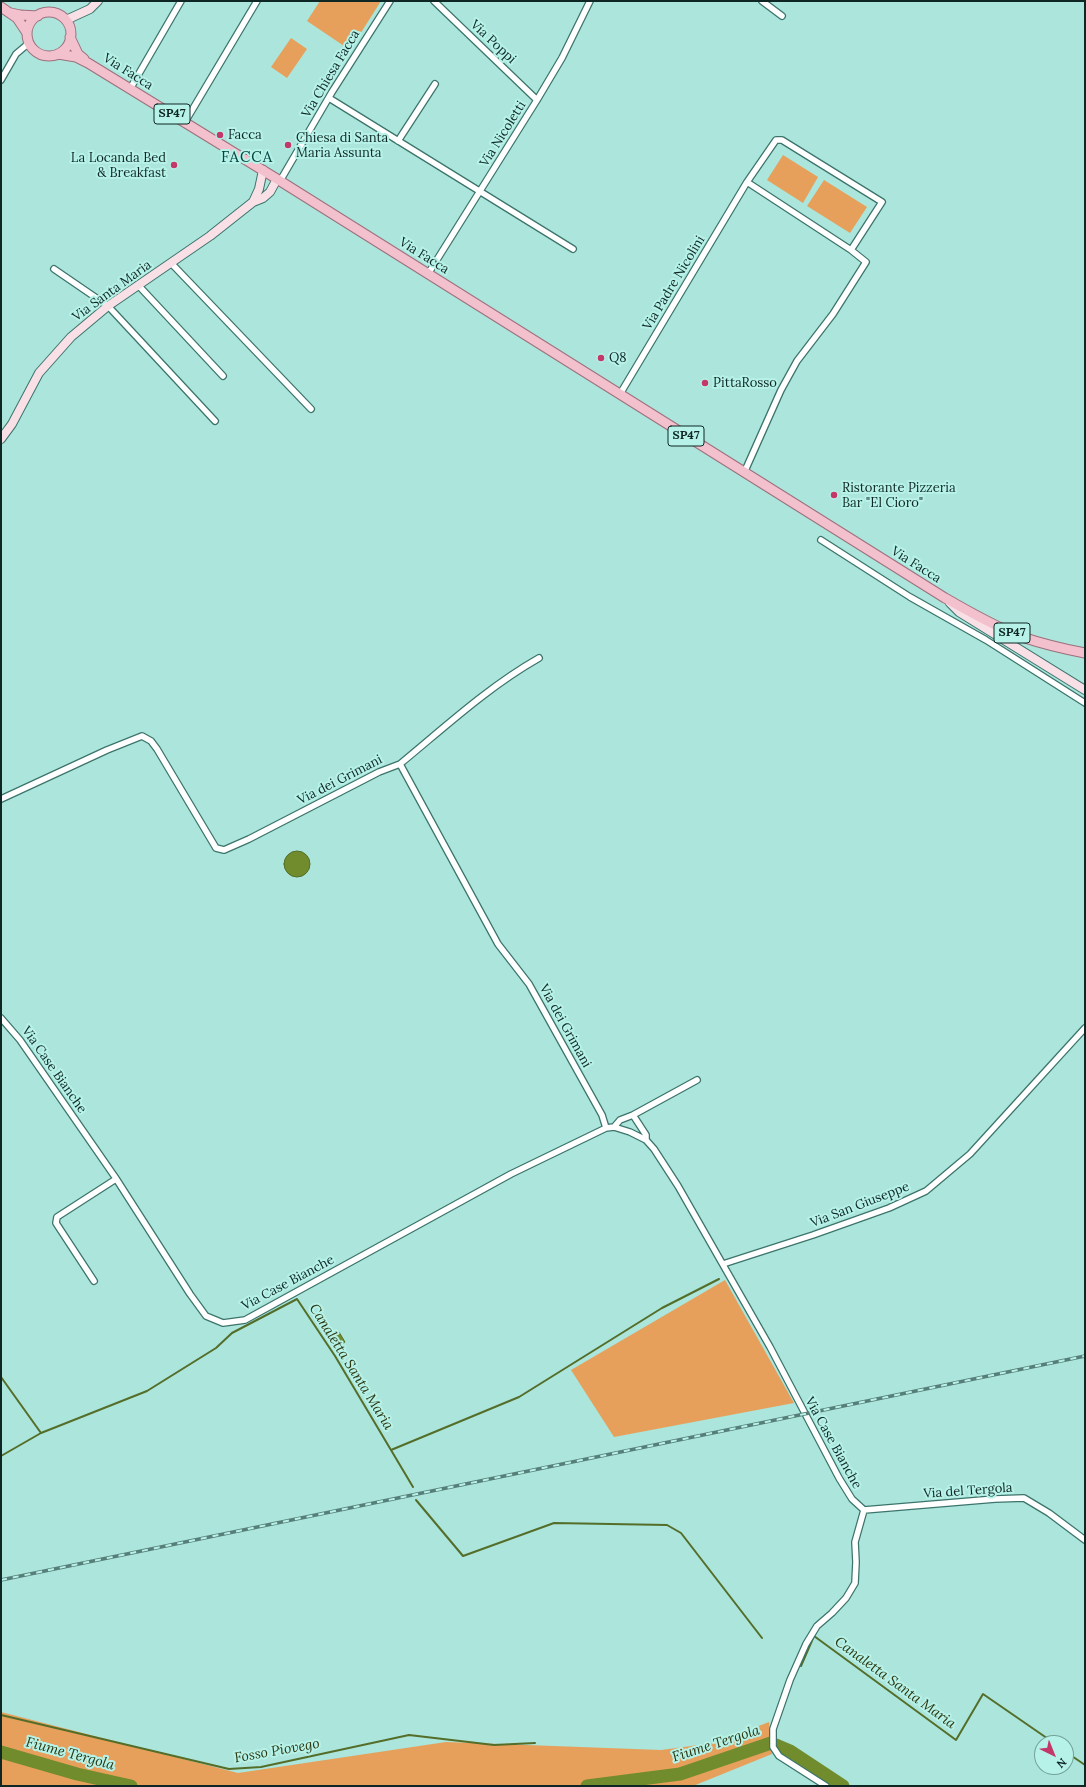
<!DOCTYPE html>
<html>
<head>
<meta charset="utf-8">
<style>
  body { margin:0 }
  #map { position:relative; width:1086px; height:1787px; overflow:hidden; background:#abe5db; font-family:Lora,serif }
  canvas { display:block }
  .frame { position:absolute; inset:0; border:2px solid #0f2724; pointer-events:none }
  .north { position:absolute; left:1034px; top:1735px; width:40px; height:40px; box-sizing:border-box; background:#b7f2e8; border:1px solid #74a19a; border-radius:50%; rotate:137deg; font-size:11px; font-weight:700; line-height:16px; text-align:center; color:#0f2724 }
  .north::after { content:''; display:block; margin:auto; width:14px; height:18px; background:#c43869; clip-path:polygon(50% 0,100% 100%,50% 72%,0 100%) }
</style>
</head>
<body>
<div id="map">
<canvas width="1086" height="1787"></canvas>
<div class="frame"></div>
<div class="north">N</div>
</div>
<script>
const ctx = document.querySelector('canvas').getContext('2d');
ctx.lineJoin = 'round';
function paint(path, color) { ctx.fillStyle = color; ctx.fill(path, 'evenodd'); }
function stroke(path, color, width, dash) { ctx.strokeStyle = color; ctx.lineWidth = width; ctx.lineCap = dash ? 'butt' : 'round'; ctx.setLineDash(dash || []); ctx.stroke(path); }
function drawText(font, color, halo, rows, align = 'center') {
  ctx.font = font + ' Lora,serif'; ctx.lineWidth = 4; ctx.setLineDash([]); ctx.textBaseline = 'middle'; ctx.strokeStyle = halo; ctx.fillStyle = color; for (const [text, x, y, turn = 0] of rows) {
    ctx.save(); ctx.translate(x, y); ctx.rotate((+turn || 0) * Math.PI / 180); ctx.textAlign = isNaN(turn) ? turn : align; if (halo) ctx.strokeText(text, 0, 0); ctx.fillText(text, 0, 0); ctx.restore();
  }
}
paint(new Path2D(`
  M 320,1 L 381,1 L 350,50 L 307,21 Z
  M 291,38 L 307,49 L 287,78 L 271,67 Z
  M 783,155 L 818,177 L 803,203 L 767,180 Z
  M 824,180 L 867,207 L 850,233 L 807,206 Z
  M 725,1280 L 794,1403 L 614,1437 L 571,1370 Z
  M 1,1712 L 238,1773 L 446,1742 L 661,1750 L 714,1743 L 769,1722 L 772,1754 L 693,1786 L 1,1786 Z`), '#e6a05b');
const water = new Path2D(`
  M284 864a13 13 0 1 1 26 0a13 13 0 1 1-26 0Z
  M 339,1332 L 345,1342 L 338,1347 L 331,1337 Z`);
paint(water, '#718c2d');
stroke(water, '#546e2a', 1);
stroke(new Path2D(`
  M 1,1377 L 41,1433 L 147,1391 L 216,1348 L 232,1333 L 297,1299 L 335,1356 L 413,1487
  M 391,1450 L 519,1397 L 662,1308 L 719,1279
  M 1,1456 L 41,1433
  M 416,1500 L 463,1556 L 554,1523 L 667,1525 L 681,1533 L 762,1638
  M 801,1666 L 814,1636 L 956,1740 L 983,1694 L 1054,1743
  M 1,1715 L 229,1769 L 261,1767 L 409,1735 L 494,1745 L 535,1743
  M 1066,1752 L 1085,1765`), '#546e2a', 2);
stroke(new Path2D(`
  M 1,1752 L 77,1774 L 131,1786
  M 587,1786 L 680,1774 L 771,1743 L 790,1751 L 843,1786`), '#718c2d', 13);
const street = new Path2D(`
  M 434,1 L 537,100
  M 762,1 L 782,16
  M 1,80 L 16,54 L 29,43
  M 130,89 L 181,1
  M 329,98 L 573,249
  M 185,122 L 257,1
  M 398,141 L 435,84
  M 280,181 L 332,92 L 390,1
  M 171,263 L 311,409
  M 54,269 L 108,306 L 215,421
  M 428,274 L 537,100 L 562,58 L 590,1
  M 138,285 L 223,376
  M 620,394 L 747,182 L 776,140 L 782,140 L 882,202 L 851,250 L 747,182
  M 744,473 L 781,390 L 797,361 L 833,314 L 866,262 L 851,250
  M 821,540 L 910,597 L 986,640 L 1085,703
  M 400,764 C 445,727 488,687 539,658
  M 1,799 L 107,750 L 142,736 L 151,741 L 157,749 L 216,848 L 224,850 L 249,839 L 379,772 L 400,764 L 498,944 L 529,984 L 602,1115 L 606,1128
  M 1,1018 L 20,1040 L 115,1177 L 190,1294 L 206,1316 L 223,1323 L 245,1320 L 511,1174 L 606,1128 L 614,1127 L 630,1132 L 646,1140 L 654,1149 L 678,1186 L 770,1347 L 839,1478 L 852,1499 L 864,1510 L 855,1542 L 856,1562 L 855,1583 L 846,1598 L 832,1613 L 817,1626 L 806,1644 L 790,1680 L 773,1729 L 773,1747 L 779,1756 L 826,1786
  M 633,1115 L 697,1080
  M 614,1127 L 620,1120 L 633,1115 L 646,1135 L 646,1140
  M 723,1264 L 813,1235 L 889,1208 L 926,1191 L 970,1154 L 1085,1028
  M 94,1281 L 56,1223 L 57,1217 L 116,1179
  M 864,1510 L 995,1499 L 1024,1498 L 1049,1513 L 1085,1540`);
const secondary = new Path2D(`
  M 66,20 L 90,9 L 98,1
  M 253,202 L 259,189 L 263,170
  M 1,439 L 12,424 L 39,373 L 71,337 L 108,306 L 210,236 L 253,202 L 263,198 L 270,192 L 277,179
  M 950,603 L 959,612 L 1085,690`);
const primary = new Path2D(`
  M 1,7 L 17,18 L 27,33
  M27 34a22 22 0 1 1 44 0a22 22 0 1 1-44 0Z
  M 11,13 L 20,15 L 38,16
  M 70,37 L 78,54 L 84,59
  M 58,54 L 76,57 L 88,63 L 277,179 L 945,598 C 970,612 995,627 1022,637 C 1043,644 1064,649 1085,653`);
stroke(street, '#3c746c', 8);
stroke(secondary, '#3c746c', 10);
stroke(primary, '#9d707c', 11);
stroke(street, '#fff', 5.5);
stroke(secondary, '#f9e0e6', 8);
stroke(primary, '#f2c1cd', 9);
const rail = new Path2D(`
  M 1,1580 L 1085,1356`);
stroke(rail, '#577f79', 3.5);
stroke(rail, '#b7f2e8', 2, [6]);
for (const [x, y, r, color] of [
  [220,135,4,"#c43869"],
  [288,145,4,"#c43869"],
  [174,165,4,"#c43869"],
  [601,358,4,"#c43869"],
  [705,383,4,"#c43869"],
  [834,495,4,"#c43869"]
]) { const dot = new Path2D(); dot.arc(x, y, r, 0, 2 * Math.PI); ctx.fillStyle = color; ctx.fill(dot); stroke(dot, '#b7f2e8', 1.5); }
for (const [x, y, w] of [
  [172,114,36],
  [686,436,36],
  [1012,633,36]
]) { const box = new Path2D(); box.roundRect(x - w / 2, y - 10, w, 20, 3); ctx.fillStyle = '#b7f2e8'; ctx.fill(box); stroke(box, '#0f2724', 1); }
drawText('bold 12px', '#0f2724', null, [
  ["SP47",172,114],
  ["SP47",686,436],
  ["SP47",1012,633]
]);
drawText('13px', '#0f2724', '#b7f2e8', [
  ["Via Poppi",493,42,43],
  ["Via Facca",128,72,32],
  ["Via Chiesa Facca",331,74,-59],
  ["Via Nicoletti",503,134,-58],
  ["Via Facca",424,256,32],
  ["Via Padre Nicolini",674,283,-59],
  ["Via Santa Maria",112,291,-36],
  ["Via Facca",916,565,32],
  ["Via dei Grimani",340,780,-27],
  ["Via dei Grimani",565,1026,61],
  ["Via Case Bianche",54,1070,55],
  ["Via San Giuseppe",860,1205,-21],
  ["Via Case Bianche",288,1283,-28],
  ["Via Case Bianche",833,1443,61],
  ["Via del Tergola",968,1491,-4]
]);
drawText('13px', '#0f2724', '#b7f2e8', [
  ["Facca",228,135],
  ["Chiesa di Santa",296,138],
  ["Maria Assunta",296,153],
  ["La Locanda Bed",166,158,"right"],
  ["& Breakfast",166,173,"right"],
  ["Q8",609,358],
  ["PittaRosso",713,383],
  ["Ristorante Pizzeria",842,488],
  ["Bar \"El Cioro\"",842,503]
], 'left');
drawText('italic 14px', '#2c3710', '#b7f2e8', [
  ["Canaletta Santa Maria",351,1367,58],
  ["Canaletta Santa Maria",895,1683,36],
  ["Fiume Tergola",716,1744,-18],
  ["Fosso Piovego",277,1751,-10],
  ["Fiume Tergola",70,1754,15]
]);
ctx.letterSpacing = '1px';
drawText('15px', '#03453e', '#b7f2e8', [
  ["FACCA",247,158]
]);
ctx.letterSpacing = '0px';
</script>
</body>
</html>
